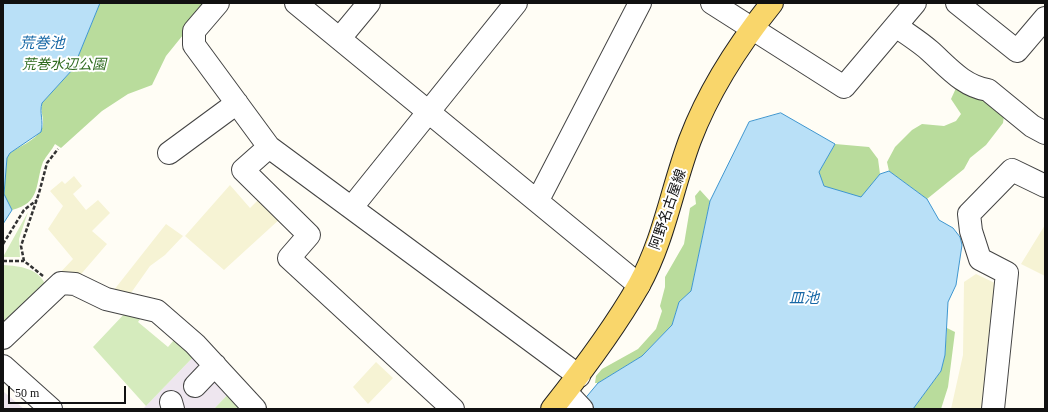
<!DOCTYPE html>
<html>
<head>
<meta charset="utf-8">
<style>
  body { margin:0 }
  #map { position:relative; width:1048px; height:412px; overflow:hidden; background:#fffdf5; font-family:Georgia,serif }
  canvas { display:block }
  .frame { position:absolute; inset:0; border:4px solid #111; pointer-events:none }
  .scale { position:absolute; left:8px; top:386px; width:118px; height:18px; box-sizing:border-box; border:2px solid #111; border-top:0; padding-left:5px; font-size:12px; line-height:14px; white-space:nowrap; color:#111; -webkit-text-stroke:3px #fff; paint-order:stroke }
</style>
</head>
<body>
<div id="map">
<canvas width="1048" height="412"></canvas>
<div class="frame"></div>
<div class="scale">50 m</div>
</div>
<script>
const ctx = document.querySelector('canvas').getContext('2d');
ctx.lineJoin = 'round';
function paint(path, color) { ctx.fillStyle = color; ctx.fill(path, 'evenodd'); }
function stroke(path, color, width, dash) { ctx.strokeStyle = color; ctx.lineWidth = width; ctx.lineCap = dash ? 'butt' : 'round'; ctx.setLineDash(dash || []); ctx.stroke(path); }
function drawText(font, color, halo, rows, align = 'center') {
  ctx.font = font + ' Georgia,"Noto Sans JP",serif'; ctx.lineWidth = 4; ctx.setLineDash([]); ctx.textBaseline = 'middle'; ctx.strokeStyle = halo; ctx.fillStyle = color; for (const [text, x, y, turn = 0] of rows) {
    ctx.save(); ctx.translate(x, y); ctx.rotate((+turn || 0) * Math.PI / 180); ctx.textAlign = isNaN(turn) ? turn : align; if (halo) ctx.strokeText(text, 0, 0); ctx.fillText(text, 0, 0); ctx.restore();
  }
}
paint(new Path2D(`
  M 198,352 L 232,390 L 214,409 L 143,409 Z
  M 3,391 L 24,409 L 3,409 Z`), '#eee6ef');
paint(new Path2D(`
  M 74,176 L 82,186 L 73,194 L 86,210 L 98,200 L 110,213 L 92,231 L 107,244 L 76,280 L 56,277 L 73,259 L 48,229 L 63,206 L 50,191 L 62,181 L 65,184 Z
  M 230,185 L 250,208 L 261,197 L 281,218 L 224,270 L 185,236 Z
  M 166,224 L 183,236 L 165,255 L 150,266 L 126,300 L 110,295 Z
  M 1045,225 L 1045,276 L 1021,264 Z
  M 976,274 L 1001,286 L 986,409 L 951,409 L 963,355 L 964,282 Z
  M 376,362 L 393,378 L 368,404 L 353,387 Z`), '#f6f3d4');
paint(new Path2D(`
  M 28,212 L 19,239 L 20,257 L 3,257 Z
  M 3,265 C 20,266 39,268 46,286 L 3,328 Z
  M 127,311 L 145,312 L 138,322 L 168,347 L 179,334 L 198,352 L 146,406 L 93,347 Z
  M 232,390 L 251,409 L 214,409 Z`), '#d5ebbd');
paint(new Path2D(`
  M 100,3 L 205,3 L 185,26 L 183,35 L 166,56 L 152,85 L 128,94 L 102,111 L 61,148 L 55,144 C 52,150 46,156 43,162 C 35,184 41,203 12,210 L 4,194 L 7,158 L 10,153 C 20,146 41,138 43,125 C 44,117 40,111 42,103 L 73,69 Z
  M 957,86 L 977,94 L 1004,116 L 1003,123 L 986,145 L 970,158 L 964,169 L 927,199 L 889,171 L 887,162 L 895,147 L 912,130 L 922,124 L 944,126 L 956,121 L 961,114 L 951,99 Z
  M 835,144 L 869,147 L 878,159 L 880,174 L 861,198 L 824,186 L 819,172 Z
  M 700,190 L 710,201 L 691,291 L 679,302 L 672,325 L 642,356 L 598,383 L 595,383 L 596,376 L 602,369 L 638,349 L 656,329 L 662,311 L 660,306 L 665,287 L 665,277 L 684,244 L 690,208 L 696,204 L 695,196 Z
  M 947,328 L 955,332 L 948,387 L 941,409 L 913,409 L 941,371 L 945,355 Z`), '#b9dc9c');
const water = new Path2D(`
  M 3,3 L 100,3 L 73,69 L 42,103 C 39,113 44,121 41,132 L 10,153 L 7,158 L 4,194 L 12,210 L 3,224 Z
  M 781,113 L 835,144 L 819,172 L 824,186 L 861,197 L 880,174 L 889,171 L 927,199 L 939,220 L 953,228 L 960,237 L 962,245 L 956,285 L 948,302 L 945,355 L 941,371 L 913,409 L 594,409 L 583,401 L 598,383 L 642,356 L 672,325 L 679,302 L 691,291 L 710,201 L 749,122 Z`);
paint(water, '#b9e0f7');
stroke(water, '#3f96cf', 1);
const minor = new Path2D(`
  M 218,3 L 194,31 L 194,45 L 269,147 L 579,376
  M 296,3 L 639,285
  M 712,3 L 844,87 L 915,3
  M 957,3 L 1017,51 L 1045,18
  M 896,26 C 907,34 920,42 930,51 C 948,67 963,86 988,90 L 1032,126 L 1045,133
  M 340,38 L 369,3
  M 269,147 L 243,170 L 309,235 L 289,258 L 453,409
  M 169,153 L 237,103
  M 538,200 L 640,3
  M 352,207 L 516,3
  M 3,338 L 61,283 L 75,284 L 106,299 L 157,311 L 195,344 L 255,409
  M 3,366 L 51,409
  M 195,386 L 215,365
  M 566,392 L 582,409
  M 171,402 L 173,409
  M 993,409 L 1007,273 L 980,259 L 971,231 L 969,214 L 1012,170 L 1045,186`);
const major = new Path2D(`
  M 552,409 C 583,370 614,329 639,285 C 664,240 672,188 690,140 C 709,90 739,44 772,3`);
stroke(minor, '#444', 24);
stroke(major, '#222', 24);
stroke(new Path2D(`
  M 3,244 L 24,210 L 37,200
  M 3,261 L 24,261
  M 43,276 L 24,261 L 21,246 L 39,193 L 47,163 L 58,149`), '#333', 2.5, [4, 2]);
stroke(minor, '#fff', 22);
stroke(major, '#f9d66b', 22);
drawText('italic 14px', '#2f6b1f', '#fff', [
  ["荒巻水辺公園",64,64]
]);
drawText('14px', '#111', '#fff', [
  ["阿野名古屋線",667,209,-71]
]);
drawText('italic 15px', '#1768a6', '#fff', [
  ["荒巻池",42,42],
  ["皿池",804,297]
]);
</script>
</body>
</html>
